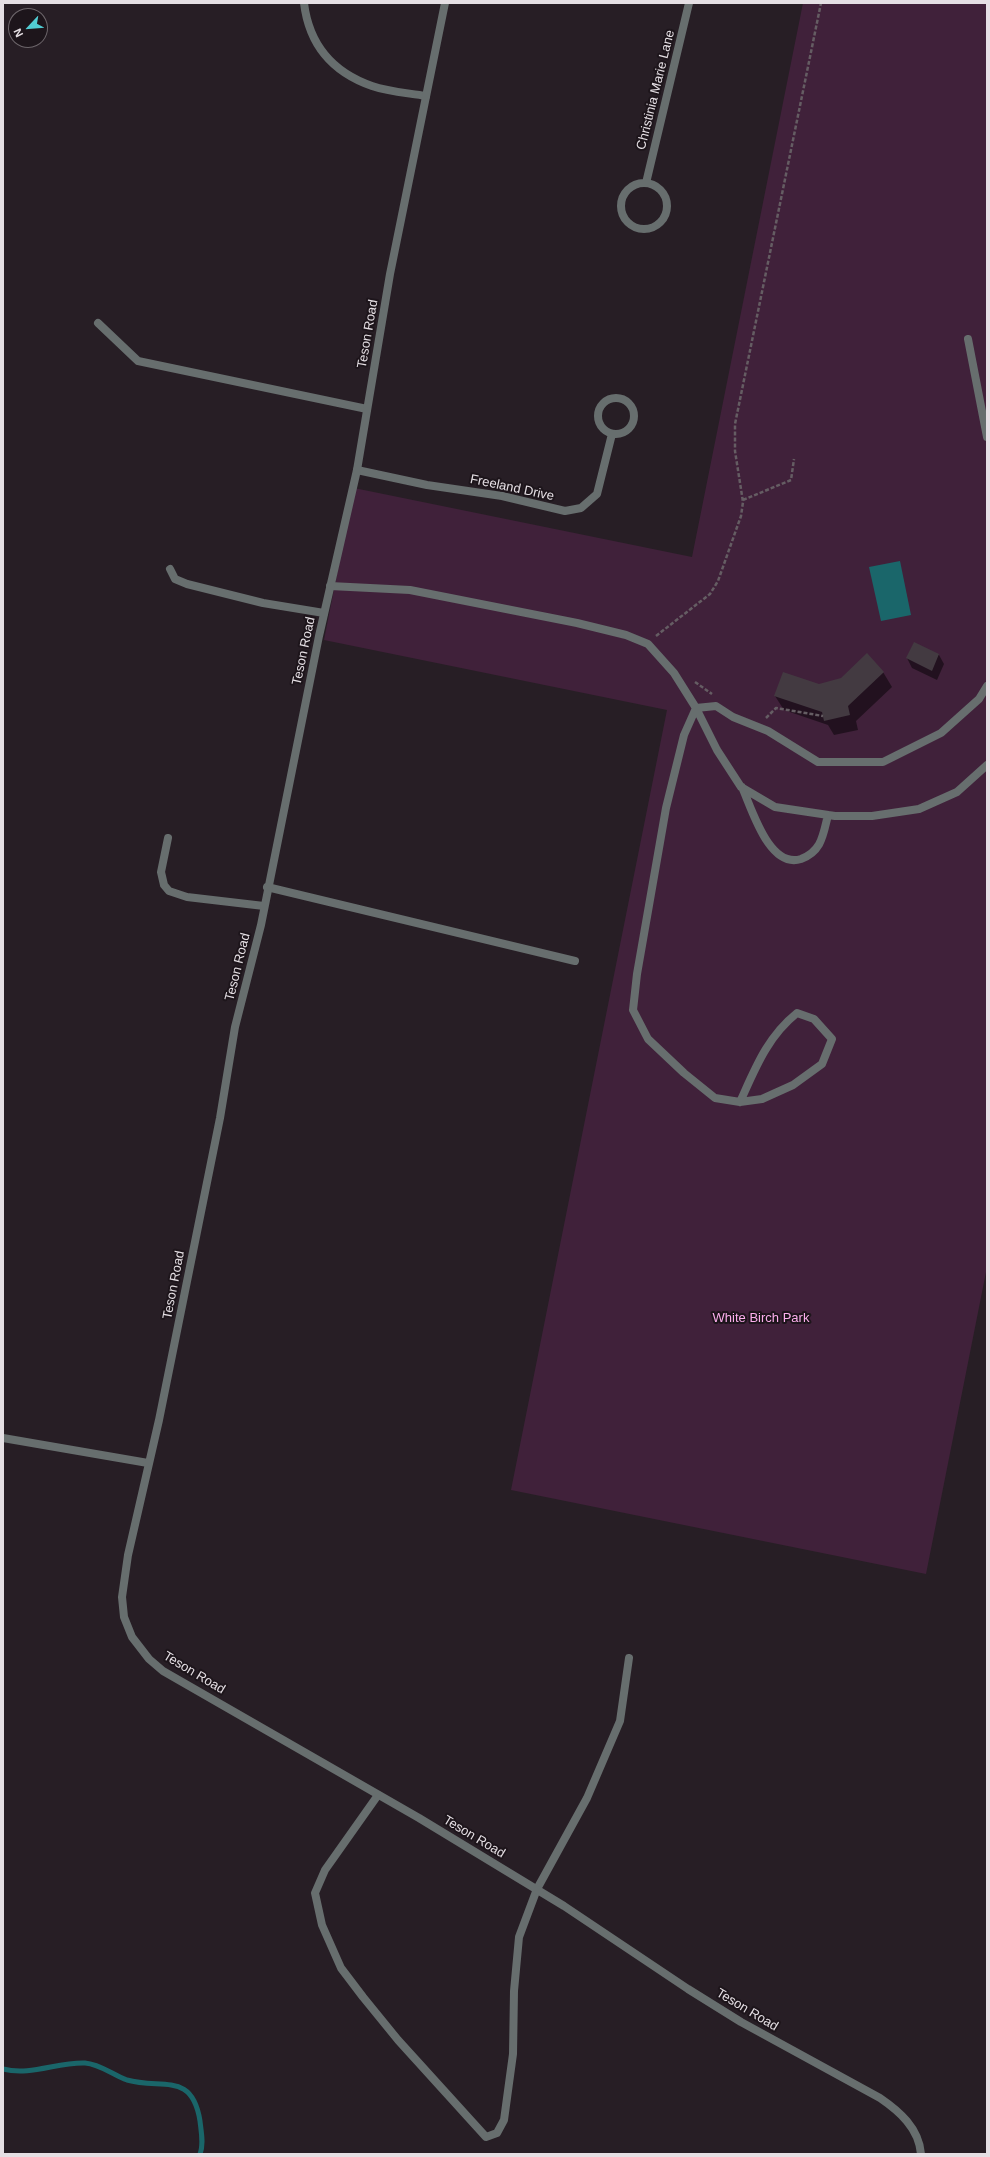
<!DOCTYPE html>
<html>
<head>
<meta charset="utf-8">
<style>
  body { margin:0 }
  #map { position:relative; width:990px; height:2157px; overflow:hidden; background:#271e25; font-family:Helvetica,sans-serif }
  canvas { display:block }
  .frame { position:absolute; inset:0; border:4px solid #e5dfe4; pointer-events:none }
  .north { position:absolute; left:8px; top:8px; width:40px; height:40px; box-sizing:border-box; background:#1d151b; border:1px solid #6d666b; border-radius:50%; rotate:244deg; font-size:11px; font-weight:700; line-height:16px; text-align:center; color:#e5dfe4 }
  .north::after { content:''; display:block; margin:auto; width:14px; height:18px; background:#51ccd3; clip-path:polygon(50% 0,100% 100%,50% 72%,0 100%) }
</style>
</head>
<body>
<div id="map">
<canvas width="990" height="2157"></canvas>
<div class="frame"></div>
<div class="north">N</div>
</div>
<script>
const ctx = document.querySelector('canvas').getContext('2d');
ctx.lineJoin = 'round';
function paint(path, color) { ctx.fillStyle = color; ctx.fill(path, 'evenodd'); }
function stroke(path, color, width, dash) { ctx.strokeStyle = color; ctx.lineWidth = width; ctx.lineCap = dash ? 'butt' : 'round'; ctx.setLineDash(dash || []); ctx.stroke(path); }
function drawText(font, color, halo, rows, align = 'center') {
  ctx.font = font + ' Helvetica,sans-serif'; ctx.lineWidth = 4; ctx.setLineDash([]); ctx.textBaseline = 'middle'; ctx.strokeStyle = halo; ctx.fillStyle = color; for (const [text, x, y, turn = 0] of rows) {
    ctx.save(); ctx.translate(x, y); ctx.rotate((+turn || 0) * Math.PI / 180); ctx.textAlign = isNaN(turn) ? turn : align; if (halo) ctx.strokeText(text, 0, 0); ctx.fillText(text, 0, 0); ctx.restore();
  }
}
paint(new Path2D(`
  M 803,3 L 987,3 L 987,1267 L 926,1574 L 511,1490 L 667,710 L 324,640 L 354,488 L 692,557 Z`), '#40213a');
paint(new Path2D(`
  M 900,561 L 911,615 L 881,621 L 869,567 Z`), '#1a666a');
paint(new Path2D(`
  M 914,643 L 939,655 L 944,664 L 937,680 L 912,668 L 907,658 Z
  M 883,672 L 892,687 L 856,721 L 858,730 L 834,735 L 828,725 L 784,710 L 775,696 Z`), '#0007');
stroke(new Path2D(`
  M 3,2069 C 31,2076 57,2062 85,2063 C 100,2064 113,2075 127,2080 C 162,2090 192,2071 200,2121 C 201,2131 204,2144 200,2154`), '#1a666a', 5);
paint(new Path2D(`
  M 914,642 L 939,654 L 932,671 L 906,658 Z
  M 867,653 L 884,672 L 848,706 L 850,715 L 824,721 L 822,712 L 774,696 L 783,672 L 819,684 L 841,678 Z`), '#433a41');
stroke(new Path2D(`
  M 743,500 L 791,480 L 794,459
  M 656,636 L 710,594 L 718,581 L 741,516 L 743,502 L 735,451 L 735,424 L 821,3
  M 695,682 L 712,694
  M 766,718 L 776,708 L 823,716`), '#655d63', 2.5, [4, 2]);
stroke(new Path2D(`
  M 98,323 L 138,361 L 367,409
  M 968,339 L 987,437
  M 170,569 L 175,579 L 187,584 L 263,603 L 324,613
  M 330,586 L 410,590 L 577,623 L 626,635 L 648,644 L 674,673 L 696,708 L 717,750 L 741,787 L 775,807 L 835,816 L 872,816 L 919,809 L 957,792 L 987,765
  M 696,708 L 684,735 L 666,808 L 637,974 L 633,1010 L 648,1039 L 684,1073 L 715,1098 L 740,1102 L 762,1099 L 793,1085 L 822,1064 L 832,1039 L 814,1019 L 797,1013 C 767,1037 755,1069 740,1102
  M 696,708 L 716,706 L 733,717 L 768,731 L 818,762 L 883,762 L 941,733 L 979,699 L 987,686
  M 742,787 C 752,809 769,869 801,859 C 822,851 823,835 828,815
  M 168,838 L 161,872 L 164,885 L 169,891 L 187,897 L 264,906
  M 267,887 L 575,961
  M 378,1795 L 325,1870 L 315,1893 L 322,1925 L 341,1968 L 363,1997 L 398,2040 L 486,2137 L 497,2133 L 504,2120 L 513,2054 L 514,1991 L 519,1937 L 537,1889 L 587,1798 L 620,1721 L 629,1658`), '#676e6e', 8);
stroke(new Path2D(`
  M 304,3 C 309,44 332,72 372,86 C 389,92 409,93 426,96
  M 646,183 L 689,3
  M621 206a23 23 0 1 1 46 0a23 23 0 1 1-46 0Z
  M598 416a18 18 0 1 1 36 0a18 18 0 1 1-36 0Z
  M 357,470 L 427,485 L 502,496 L 565,511 L 581,508 L 597,494 L 612,434
  M 3,1438 L 148,1463`), '#676e6e', 8);
stroke(new Path2D(`
  M 445,3 L 390,274 L 357,470 L 319,636 L 261,925 L 235,1027 L 220,1118 L 159,1420 L 128,1555 L 122,1597 L 124,1617 L 132,1637 L 149,1659 L 163,1671 L 419,1818 L 564,1906 L 688,1989 L 741,2022 L 880,2098 C 899,2111 919,2128 921,2154`), '#676e6e', 8);
drawText('13px', '#e5dfe4', '#1d151b', [
  ["Christinia Marie Lane",656,90,-76],
  ["Teson Road",368,334,-80],
  ["Freeland Drive",512,488,12],
  ["Teson Road",304,651,-78],
  ["Teson Road",238,967,-76],
  ["Teson Road",174,1285,-79],
  ["Teson Road",194,1673,31],
  ["Teson Road",474,1837,31],
  ["Teson Road",747,2010,31]
]);
drawText('13px', '#fcaeec', '#1d151b', [
  ["White Birch Park",761,1318]
]);
</script>
</body>
</html>
